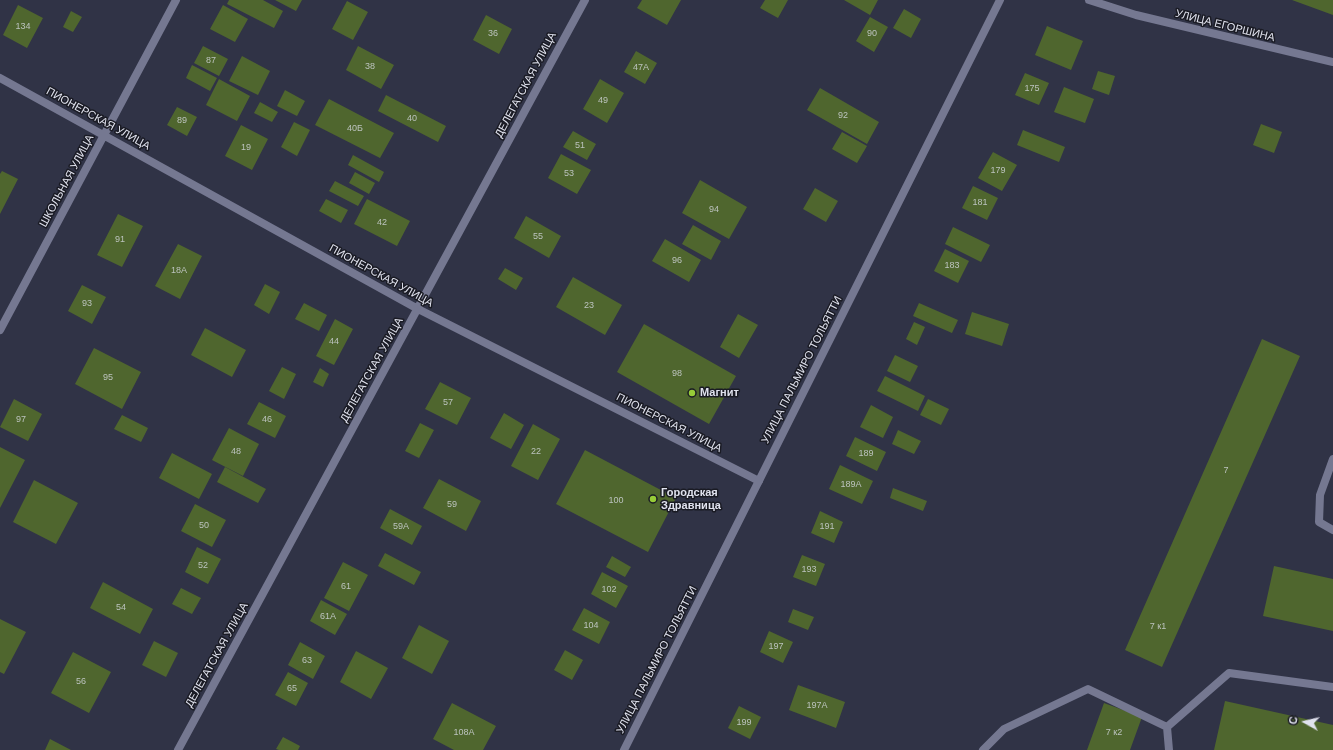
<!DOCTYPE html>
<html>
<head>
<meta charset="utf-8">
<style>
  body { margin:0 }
  #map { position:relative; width:1333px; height:750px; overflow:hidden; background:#303346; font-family:Arial,sans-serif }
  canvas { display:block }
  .north { position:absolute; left:1285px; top:702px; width:40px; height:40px; -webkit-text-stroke:3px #1a1b24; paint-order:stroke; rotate:278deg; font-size:11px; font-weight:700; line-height:16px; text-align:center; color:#e0e2ee }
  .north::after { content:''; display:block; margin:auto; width:14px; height:18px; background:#e0e2ee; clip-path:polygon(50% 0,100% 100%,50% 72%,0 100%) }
</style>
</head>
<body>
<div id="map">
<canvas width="1333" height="750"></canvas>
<div class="north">С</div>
</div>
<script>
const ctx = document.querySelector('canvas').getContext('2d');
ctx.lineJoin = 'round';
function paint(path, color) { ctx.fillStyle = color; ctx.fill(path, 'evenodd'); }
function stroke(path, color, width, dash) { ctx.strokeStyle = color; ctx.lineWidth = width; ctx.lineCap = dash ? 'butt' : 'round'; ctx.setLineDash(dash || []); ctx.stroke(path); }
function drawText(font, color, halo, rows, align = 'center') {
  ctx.font = font + ' Arial,sans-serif'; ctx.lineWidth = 3; ctx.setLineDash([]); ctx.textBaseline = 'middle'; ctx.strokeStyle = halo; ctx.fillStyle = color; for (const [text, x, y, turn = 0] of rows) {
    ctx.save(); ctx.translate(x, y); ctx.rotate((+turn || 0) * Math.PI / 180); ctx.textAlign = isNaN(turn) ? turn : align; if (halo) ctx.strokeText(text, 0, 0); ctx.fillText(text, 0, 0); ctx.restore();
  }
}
paint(new Path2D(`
  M 229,0 L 263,0 L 283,11 L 274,28 L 227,4 Z
  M 275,0 L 302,0 L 296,11 Z
  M 642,0 L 681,0 L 667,25 L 637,8 Z
  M 765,0 L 788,0 L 778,18 L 760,8 Z
  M 844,0 L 878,0 L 870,15 Z
  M 1292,0 L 1333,0 L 1333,15 Z
  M 347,1 L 368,12 L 353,40 L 332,29 Z
  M 18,5 L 43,18 L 27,48 L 3,35 Z
  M 223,5 L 248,19 L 235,42 L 210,29 Z
  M 904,9 L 921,19 L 911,38 L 893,28 Z
  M 71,11 L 82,17 L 73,32 L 63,27 Z
  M 486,15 L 512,29 L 499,54 L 473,40 Z
  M 870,17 L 888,27 L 874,52 L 856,41 Z
  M 1047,26 L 1083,41 L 1071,70 L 1035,55 Z
  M 203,46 L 228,59 L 219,76 L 194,63 Z
  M 358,46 L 394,65 L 381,89 L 346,70 Z
  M 636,51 L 657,63 L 645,84 L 624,72 Z
  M 242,56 L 270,71 L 258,95 L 229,81 Z
  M 192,65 L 217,78 L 210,91 L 186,78 Z
  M 1098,71 L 1115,76 L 1109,95 L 1092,89 Z
  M 1025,73 L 1049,83 L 1039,105 L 1015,95 Z
  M 219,79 L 250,96 L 237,121 L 206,105 Z
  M 600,79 L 624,93 L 607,123 L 583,109 Z
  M 1064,87 L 1094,99 L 1085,123 L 1054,112 Z
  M 820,88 L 879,122 L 867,144 L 807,110 Z
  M 285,90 L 305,101 L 297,116 L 277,106 Z
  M 386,95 L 446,126 L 438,142 L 378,111 Z
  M 329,99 L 394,133 L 380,158 L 315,125 Z
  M 260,102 L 278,112 L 272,122 L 254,113 Z
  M 177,107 L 197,117 L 187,136 L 167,125 Z
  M 294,122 L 310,130 L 297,156 L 281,147 Z
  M 1261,124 L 1282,132 L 1274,153 L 1253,145 Z
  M 241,125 L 268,139 L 252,170 L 225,156 Z
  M 1023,130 L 1065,147 L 1059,162 L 1017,145 Z
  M 573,131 L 596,144 L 587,160 L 563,147 Z
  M 842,132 L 867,146 L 857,163 L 832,149 Z
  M 993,152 L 1017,165 L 1002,191 L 978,178 Z
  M 561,154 L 591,170 L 577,194 L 548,178 Z
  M 353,155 L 384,172 L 379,182 L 348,165 Z
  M 2,171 L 18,179 L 0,214 L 0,174 Z
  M 355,172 L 375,183 L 369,194 L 349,183 Z
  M 700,180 L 747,207 L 729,239 L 682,213 Z
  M 335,181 L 364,196 L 358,206 L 329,191 Z
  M 973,186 L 998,198 L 987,220 L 962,208 Z
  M 815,188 L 838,201 L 826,222 L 803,209 Z
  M 326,199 L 348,210 L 341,223 L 319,211 Z
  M 367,199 L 410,221 L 397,246 L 354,224 Z
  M 118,214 L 143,226 L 122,267 L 97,255 Z
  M 526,216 L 561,236 L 549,258 L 514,238 Z
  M 693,225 L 721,241 L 711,260 L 682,244 Z
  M 953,227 L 990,245 L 981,262 L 945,244 Z
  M 665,239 L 701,260 L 689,282 L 652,261 Z
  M 178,244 L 202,256 L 180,299 L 155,286 Z
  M 945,249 L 969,261 L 958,283 L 934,271 Z
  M 505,268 L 523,278 L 516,290 L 498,279 Z
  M 573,277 L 622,305 L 605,335 L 556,307 Z
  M 265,284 L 280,292 L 269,314 L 254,305 Z
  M 82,285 L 106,297 L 92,324 L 68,311 Z
  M 304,303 L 327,315 L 319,331 L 295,319 Z
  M 919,303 L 958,320 L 952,333 L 913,316 Z
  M 972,312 L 1009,324 L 1002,346 L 965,334 Z
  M 738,314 L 758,325 L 739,358 L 720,347 Z
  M 335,319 L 353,329 L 334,365 L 316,356 Z
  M 914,322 L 925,327 L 917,345 L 906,339 Z
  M 644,324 L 736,376 L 709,424 L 617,372 Z
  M 205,328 L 246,350 L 232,377 L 191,355 Z
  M 1262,339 L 1300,356 L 1162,667 L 1125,650 Z
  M 94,348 L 141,372 L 122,409 L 75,384 Z
  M 895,355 L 918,366 L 910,382 L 887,371 Z
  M 282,367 L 296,374 L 284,399 L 269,391 Z
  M 320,368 L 329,374 L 323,387 L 313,382 Z
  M 885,376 L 925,396 L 918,411 L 877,391 Z
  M 440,382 L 471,398 L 457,425 L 425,409 Z
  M 14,399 L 42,414 L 28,441 L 0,427 Z
  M 928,399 L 949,409 L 941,425 L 920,415 Z
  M 259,402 L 286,416 L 275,438 L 247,424 Z
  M 871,405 L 893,417 L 883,438 L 860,427 Z
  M 504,413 L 524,425 L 511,449 L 490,438 Z
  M 122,415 L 148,428 L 141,442 L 114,429 Z
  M 420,423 L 434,430 L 419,458 L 405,451 Z
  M 533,424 L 560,439 L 538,480 L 511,466 Z
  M 229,428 L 259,444 L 243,476 L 212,460 Z
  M 898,430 L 921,441 L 914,454 L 892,444 Z
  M 855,437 L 886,452 L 877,471 L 846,456 Z
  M 0,447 L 25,460 L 0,508 Z
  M 585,450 L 676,498 L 648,552 L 556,504 Z
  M 172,453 L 212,474 L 199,499 L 159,478 Z
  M 840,465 L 873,481 L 862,504 L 829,489 Z
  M 225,467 L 266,489 L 258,503 L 217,482 Z
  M 439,479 L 481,501 L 466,531 L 423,508 Z
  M 34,480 L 78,503 L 56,544 L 13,522 Z
  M 893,488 L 927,501 L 923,511 L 890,498 Z
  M 195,504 L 226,520 L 212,547 L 181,531 Z
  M 390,509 L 422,526 L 412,545 L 380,528 Z
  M 820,511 L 843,522 L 834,543 L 811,533 Z
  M 197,547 L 221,559 L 208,584 L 185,572 Z
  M 385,553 L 421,572 L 414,585 L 378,566 Z
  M 802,555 L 825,564 L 816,586 L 793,577 Z
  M 612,556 L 631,567 L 625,577 L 606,567 Z
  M 343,562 L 368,575 L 349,611 L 324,598 Z
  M 1274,566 L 1333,579 L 1333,631 L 1263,616 Z
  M 602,572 L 628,586 L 616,608 L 591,594 Z
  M 103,582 L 153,609 L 140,634 L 90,608 Z
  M 181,588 L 201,598 L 192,614 L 172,604 Z
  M 321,600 L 347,614 L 335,635 L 310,621 Z
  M 584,608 L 610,622 L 599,644 L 572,630 Z
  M 793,609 L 814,617 L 808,630 L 788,622 Z
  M 0,619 L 26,632 L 4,674 L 0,672 Z
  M 419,625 L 449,641 L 432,674 L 402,658 Z
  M 769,631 L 793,642 L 783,663 L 760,652 Z
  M 154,641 L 178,653 L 166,677 L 142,665 Z
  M 300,642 L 325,656 L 313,679 L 288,665 Z
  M 565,650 L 583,660 L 572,680 L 554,670 Z
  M 356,651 L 388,668 L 371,699 L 340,682 Z
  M 73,652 L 111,672 L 89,713 L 51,693 Z
  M 288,672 L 308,683 L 296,706 L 275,695 Z
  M 798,685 L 845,702 L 836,728 L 789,710 Z
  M 1225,701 L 1333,725 L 1333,750 L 1214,750 Z
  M 452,703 L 496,726 L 483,750 L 454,750 L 433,739 Z
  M 1104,703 L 1142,717 L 1130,750 L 1087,750 Z
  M 739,706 L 761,717 L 750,739 L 728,728 Z
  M 283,737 L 300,746 L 298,750 L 279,750 L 276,749 Z
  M 50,739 L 71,750 L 45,750 Z`), '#4f662e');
stroke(new Path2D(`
  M 1333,459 L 1320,495 L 1319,522 L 1333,530
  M 1167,727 L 1229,673 L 1333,687
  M 983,750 L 1004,729 L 1088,689 L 1167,727 L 1169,750`), '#757891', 8);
stroke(new Path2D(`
  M 1089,0 L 1136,15 L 1333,62
  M 0,78 L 418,309 L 759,481
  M 0,330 L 176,0
  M 178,750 L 585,0`), '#757891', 8);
stroke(new Path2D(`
  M 624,750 L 1000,0`), '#757891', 8);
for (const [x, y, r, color] of [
  [692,393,4,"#97cc38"],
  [653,499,4,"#97cc38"]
]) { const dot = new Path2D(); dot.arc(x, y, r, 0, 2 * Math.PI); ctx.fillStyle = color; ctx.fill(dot); stroke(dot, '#1a1b24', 1.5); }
drawText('9px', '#bcc3be', null, [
  ["134",23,27],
  ["36",493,34],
  ["90",872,34],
  ["87",211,61],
  ["38",370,67],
  ["47А",641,68],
  ["175",1032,89],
  ["49",603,101],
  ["92",843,116],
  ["40",412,119],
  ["89",182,121],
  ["40Б",355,129],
  ["51",580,146],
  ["19",246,148],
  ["179",998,171],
  ["53",569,174],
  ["181",980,203],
  ["94",714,210],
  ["42",382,223],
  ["55",538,237],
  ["91",120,240],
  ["96",677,261],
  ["183",952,266],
  ["18А",179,271],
  ["93",87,304],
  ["23",589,306],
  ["44",334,342],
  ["98",677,374],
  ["95",108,378],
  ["57",448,403],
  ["97",21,420],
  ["46",267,420],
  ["48",236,452],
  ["22",536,452],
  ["189",866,454],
  ["7",1226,471],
  ["189А",851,485],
  ["100",616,501],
  ["59",452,505],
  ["50",204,526],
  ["59А",401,527],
  ["191",827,527],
  ["52",203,566],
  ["193",809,570],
  ["61",346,587],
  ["102",609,590],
  ["54",121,608],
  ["61А",328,617],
  ["104",591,626],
  ["7 к1",1158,627],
  ["197",776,647],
  ["63",307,661],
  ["56",81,682],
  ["65",292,689],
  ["197А",817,706],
  ["199",744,723],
  ["108А",464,733],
  ["7 к2",1114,733]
]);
drawText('11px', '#e0e2ee', '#1a1b24', [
  ["УЛИЦА ЕГОРШИНА",1225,26,14],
  ["ДЕЛЕГАТСКАЯ УЛИЦА",526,85,-62],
  ["ПИОНЕРСКАЯ УЛИЦА",98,119,29],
  ["ШКОЛЬНАЯ УЛИЦА",67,181,-62],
  ["ПИОНЕРСКАЯ УЛИЦА",381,276,29],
  ["ДЕЛЕГАТСКАЯ УЛИЦА",372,370,-61],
  ["УЛИЦА ПАЛЬМИРО ТОЛЬЯТТИ",802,370,-63],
  ["ПИОНЕРСКАЯ УЛИЦА",669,423,27],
  ["ДЕЛЕГАТСКАЯ УЛИЦА",217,655,-61],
  ["УЛИЦА ПАЛЬМИРО ТОЛЬЯТТИ",657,660,-63]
]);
drawText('bold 11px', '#e0e2ee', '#1a1b24', [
  ["Магнит",700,393],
  ["Городская",661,493],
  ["Здравница",661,506]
], 'left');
</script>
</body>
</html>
